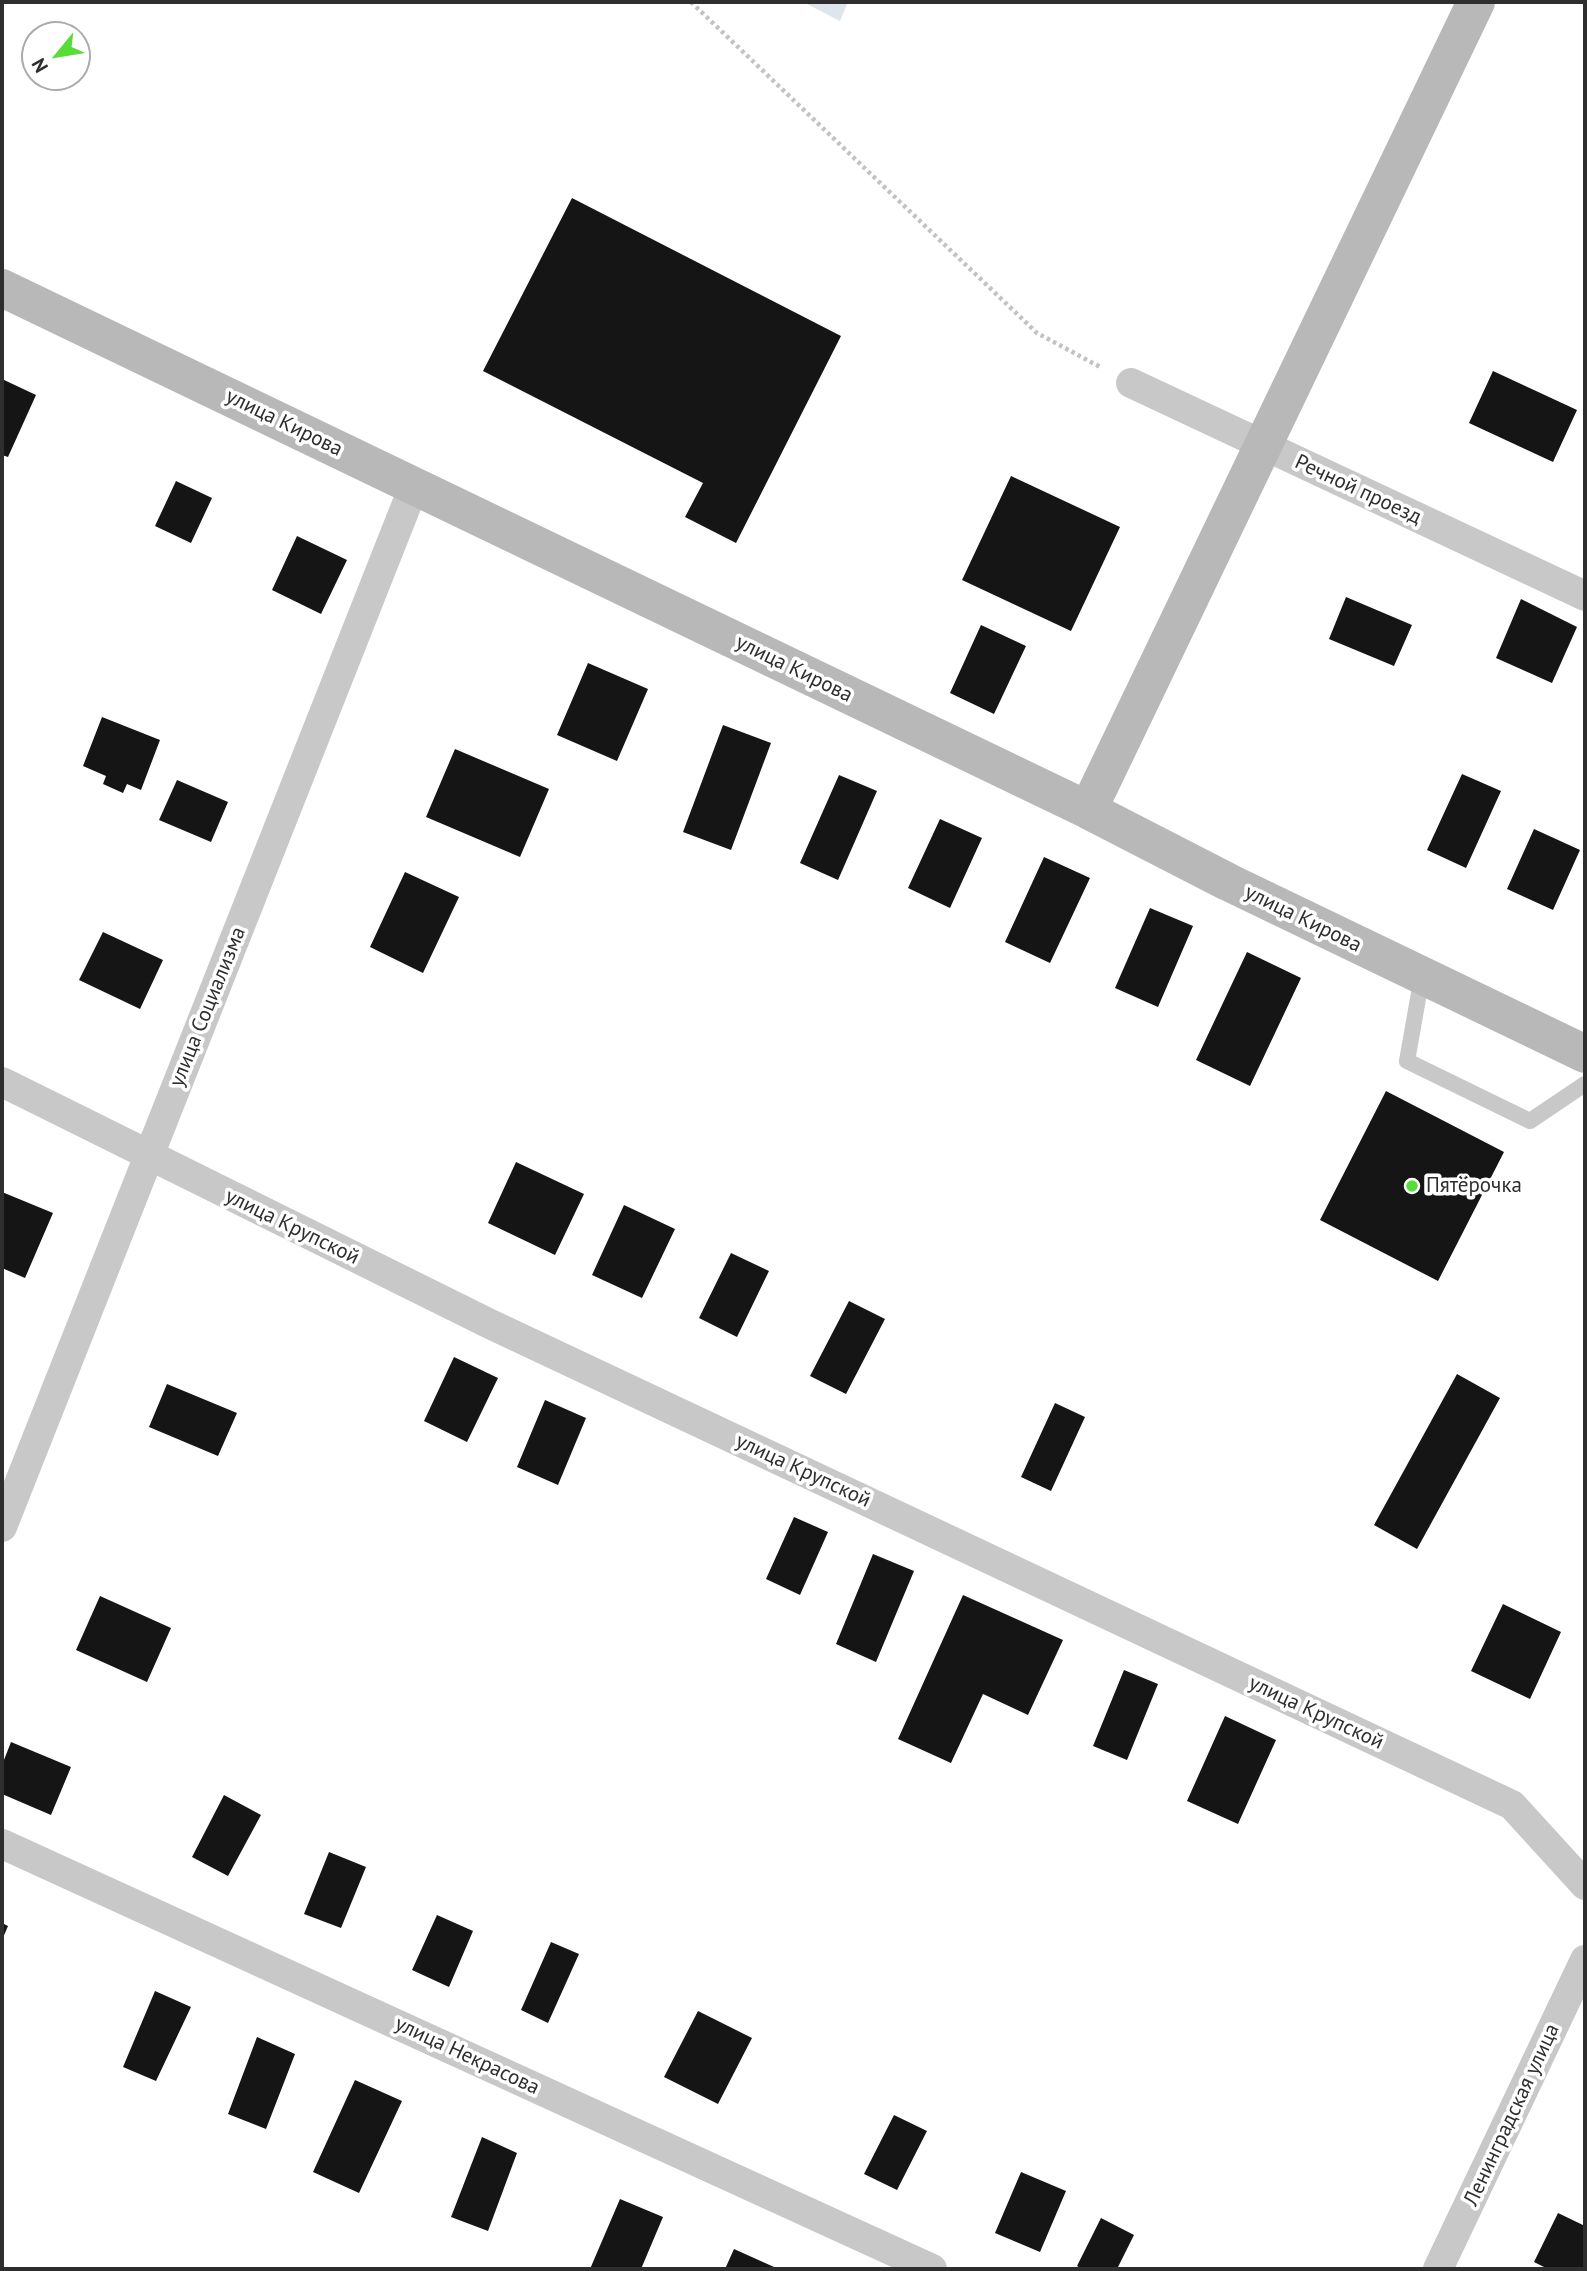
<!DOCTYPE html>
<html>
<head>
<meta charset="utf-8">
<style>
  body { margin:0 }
  #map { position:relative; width:1587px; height:2271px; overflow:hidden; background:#fff; font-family:"PT Sans",sans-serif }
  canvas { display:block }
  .frame { position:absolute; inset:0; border:4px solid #2e2e2e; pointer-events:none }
  .north { position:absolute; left:21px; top:21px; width:70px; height:70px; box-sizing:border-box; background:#fff; border:2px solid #ababab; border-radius:50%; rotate:240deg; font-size:19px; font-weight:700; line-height:28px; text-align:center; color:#2e2e2e }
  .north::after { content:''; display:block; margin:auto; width:24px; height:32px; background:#58dd38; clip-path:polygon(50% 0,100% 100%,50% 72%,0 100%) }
</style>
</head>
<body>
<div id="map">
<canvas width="1587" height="2271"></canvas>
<div class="frame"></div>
<div class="north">N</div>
</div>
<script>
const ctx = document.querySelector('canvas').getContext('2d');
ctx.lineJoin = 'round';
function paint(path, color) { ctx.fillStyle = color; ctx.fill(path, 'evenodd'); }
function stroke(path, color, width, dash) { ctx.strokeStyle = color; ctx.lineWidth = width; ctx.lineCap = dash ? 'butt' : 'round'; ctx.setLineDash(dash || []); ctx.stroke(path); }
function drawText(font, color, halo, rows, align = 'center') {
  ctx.font = font + ' "PT Sans",sans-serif'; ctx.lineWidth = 7; ctx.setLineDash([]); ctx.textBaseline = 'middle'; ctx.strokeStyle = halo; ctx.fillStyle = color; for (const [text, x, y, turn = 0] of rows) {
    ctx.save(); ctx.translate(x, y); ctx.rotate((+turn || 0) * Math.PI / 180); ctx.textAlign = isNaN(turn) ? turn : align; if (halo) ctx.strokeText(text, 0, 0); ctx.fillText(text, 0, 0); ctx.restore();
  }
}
paint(new Path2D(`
  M 803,2 L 848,2 L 840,21 Z`), '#dce6eb');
paint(new Path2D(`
  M 572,198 L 841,336 L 736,543 L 685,517 L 703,483 L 483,371 Z
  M 1493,371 L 1577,410 L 1553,462 L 1469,423 Z
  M 2,379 L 36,395 L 8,457 L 2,455 Z
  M 1011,476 L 1120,527 L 1071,631 L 962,580 Z
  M 176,481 L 212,498 L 191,543 L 155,526 Z
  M 297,536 L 347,560 L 321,614 L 272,590 Z
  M 1346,597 L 1412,625 L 1394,666 L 1329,639 Z
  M 1521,599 L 1577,627 L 1552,683 L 1496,658 Z
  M 981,625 L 1026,646 L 994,714 L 950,693 Z
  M 588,663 L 648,689 L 617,761 L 557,735 Z
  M 102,717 L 160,740 L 141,790 L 127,784 L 123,793 L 103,784 L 106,776 L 83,766 Z
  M 723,725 L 771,743 L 731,850 L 683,832 Z
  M 455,749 L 549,789 L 520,857 L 426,817 Z
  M 1462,774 L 1501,791 L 1466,868 L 1427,850 Z
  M 839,775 L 877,791 L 838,880 L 800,863 Z
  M 177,780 L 228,802 L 211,842 L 159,820 Z
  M 940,819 L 982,838 L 950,908 L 908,888 Z
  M 1534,829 L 1580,850 L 1553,910 L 1507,889 Z
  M 1044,857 L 1090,878 L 1050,963 L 1005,942 Z
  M 405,872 L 459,897 L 423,973 L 370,947 Z
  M 1150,908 L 1193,926 L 1158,1007 L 1115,988 Z
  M 103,932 L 163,960 L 140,1009 L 79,980 Z
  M 1247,952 L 1301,978 L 1250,1086 L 1196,1060 Z
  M 1386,1091 L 1504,1152 L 1438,1281 L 1320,1220 Z
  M 516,1162 L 584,1194 L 555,1255 L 488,1223 Z
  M 2,1192 L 53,1213 L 25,1278 L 2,1268 Z
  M 624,1205 L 675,1229 L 642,1298 L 592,1275 Z
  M 731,1253 L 769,1271 L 737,1337 L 699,1318 Z
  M 849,1301 L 885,1319 L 846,1394 L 810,1376 Z
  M 454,1357 L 498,1378 L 467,1442 L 424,1421 Z
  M 1457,1374 L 1500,1398 L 1417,1549 L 1374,1525 Z
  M 167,1384 L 237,1413 L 218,1456 L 149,1427 Z
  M 545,1400 L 586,1418 L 558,1485 L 517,1467 Z
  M 1055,1403 L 1085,1417 L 1051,1491 L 1021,1477 Z
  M 794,1517 L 828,1532 L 800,1595 L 766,1579 Z
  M 873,1554 L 914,1571 L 876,1662 L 836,1644 Z
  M 963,1595 L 1063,1640 L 1028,1715 L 983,1694 L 951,1763 L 898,1739 Z
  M 100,1596 L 171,1628 L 147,1682 L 76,1650 Z
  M 1503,1604 L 1561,1632 L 1530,1699 L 1471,1671 Z
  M 1124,1670 L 1158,1684 L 1127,1760 L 1093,1746 Z
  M 1225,1716 L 1276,1740 L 1238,1824 L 1187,1801 Z
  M 11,1742 L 71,1767 L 51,1815 L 2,1794 L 2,1765 Z
  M 224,1795 L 261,1815 L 228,1876 L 192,1857 Z
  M 329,1852 L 366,1867 L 341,1928 L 304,1914 Z
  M 437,1915 L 473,1931 L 449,1987 L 412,1970 Z
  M 2,1923 L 8,1926 L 2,1940 Z
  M 551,1942 L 579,1954 L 548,2023 L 521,2010 Z
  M 155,1991 L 191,2007 L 156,2081 L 123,2067 Z
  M 698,2011 L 752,2038 L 718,2104 L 664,2077 Z
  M 257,2037 L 295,2054 L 266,2129 L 228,2114 Z
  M 355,2080 L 402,2101 L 359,2193 L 313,2172 Z
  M 894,2115 L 927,2131 L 897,2190 L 864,2174 Z
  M 482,2137 L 517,2153 L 488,2231 L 451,2217 Z
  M 1021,2172 L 1066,2191 L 1040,2252 L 995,2233 Z
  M 620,2199 L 663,2217 L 641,2269 L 590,2269 Z
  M 1558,2213 L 1585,2226 L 1585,2269 L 1548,2269 L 1534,2262 Z
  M 1101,2218 L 1134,2235 L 1117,2269 L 1082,2269 L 1077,2266 Z
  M 734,2249 L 774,2267 L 773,2269 L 725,2269 Z`), '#151515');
stroke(new Path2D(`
  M 691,2 L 1037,333 L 1102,368`), '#c2c2c2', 4.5, [3.5, 3.5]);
stroke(new Path2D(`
  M 1422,976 L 1407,1061 L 1530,1121 L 1585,1084`), '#c8c8c8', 16);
stroke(new Path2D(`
  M 1131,383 L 1585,596
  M 2,1082 L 490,1324 L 1512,1805 L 1585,1885
  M 2,1527 L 414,486
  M 2,1844 L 932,2269
  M 1438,2269 L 1585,1960`), '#c8c8c8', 30);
stroke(new Path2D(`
  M 2,288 L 1088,810 L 1228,882 L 1585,1054
  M 1088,810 L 1476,2`), '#b8b8b8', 38);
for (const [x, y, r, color] of [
  [1412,1186,7,"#58dd38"]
]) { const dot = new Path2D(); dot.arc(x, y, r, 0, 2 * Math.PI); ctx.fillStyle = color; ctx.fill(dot); stroke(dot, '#fff', 2.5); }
drawText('21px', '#2e2e2e', '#fff', [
  ["улица Кирова",284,423,26],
  ["Речной проезд",1358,490,25],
  ["улица Кирова",794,669,26],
  ["улица Кирова",1303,919,26],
  ["улица Социализма",208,1007,-68],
  ["улица Крупской",292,1227,26],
  ["улица Крупской",803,1471,25],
  ["улица Крупской",1316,1713,25],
  ["улица Некрасова",467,2056,25],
  ["Ленинградская улица",1512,2115,-65]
]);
drawText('21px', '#2e2e2e', '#fff', [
  ["Пятёрочка",1426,1186]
], 'left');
</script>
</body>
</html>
